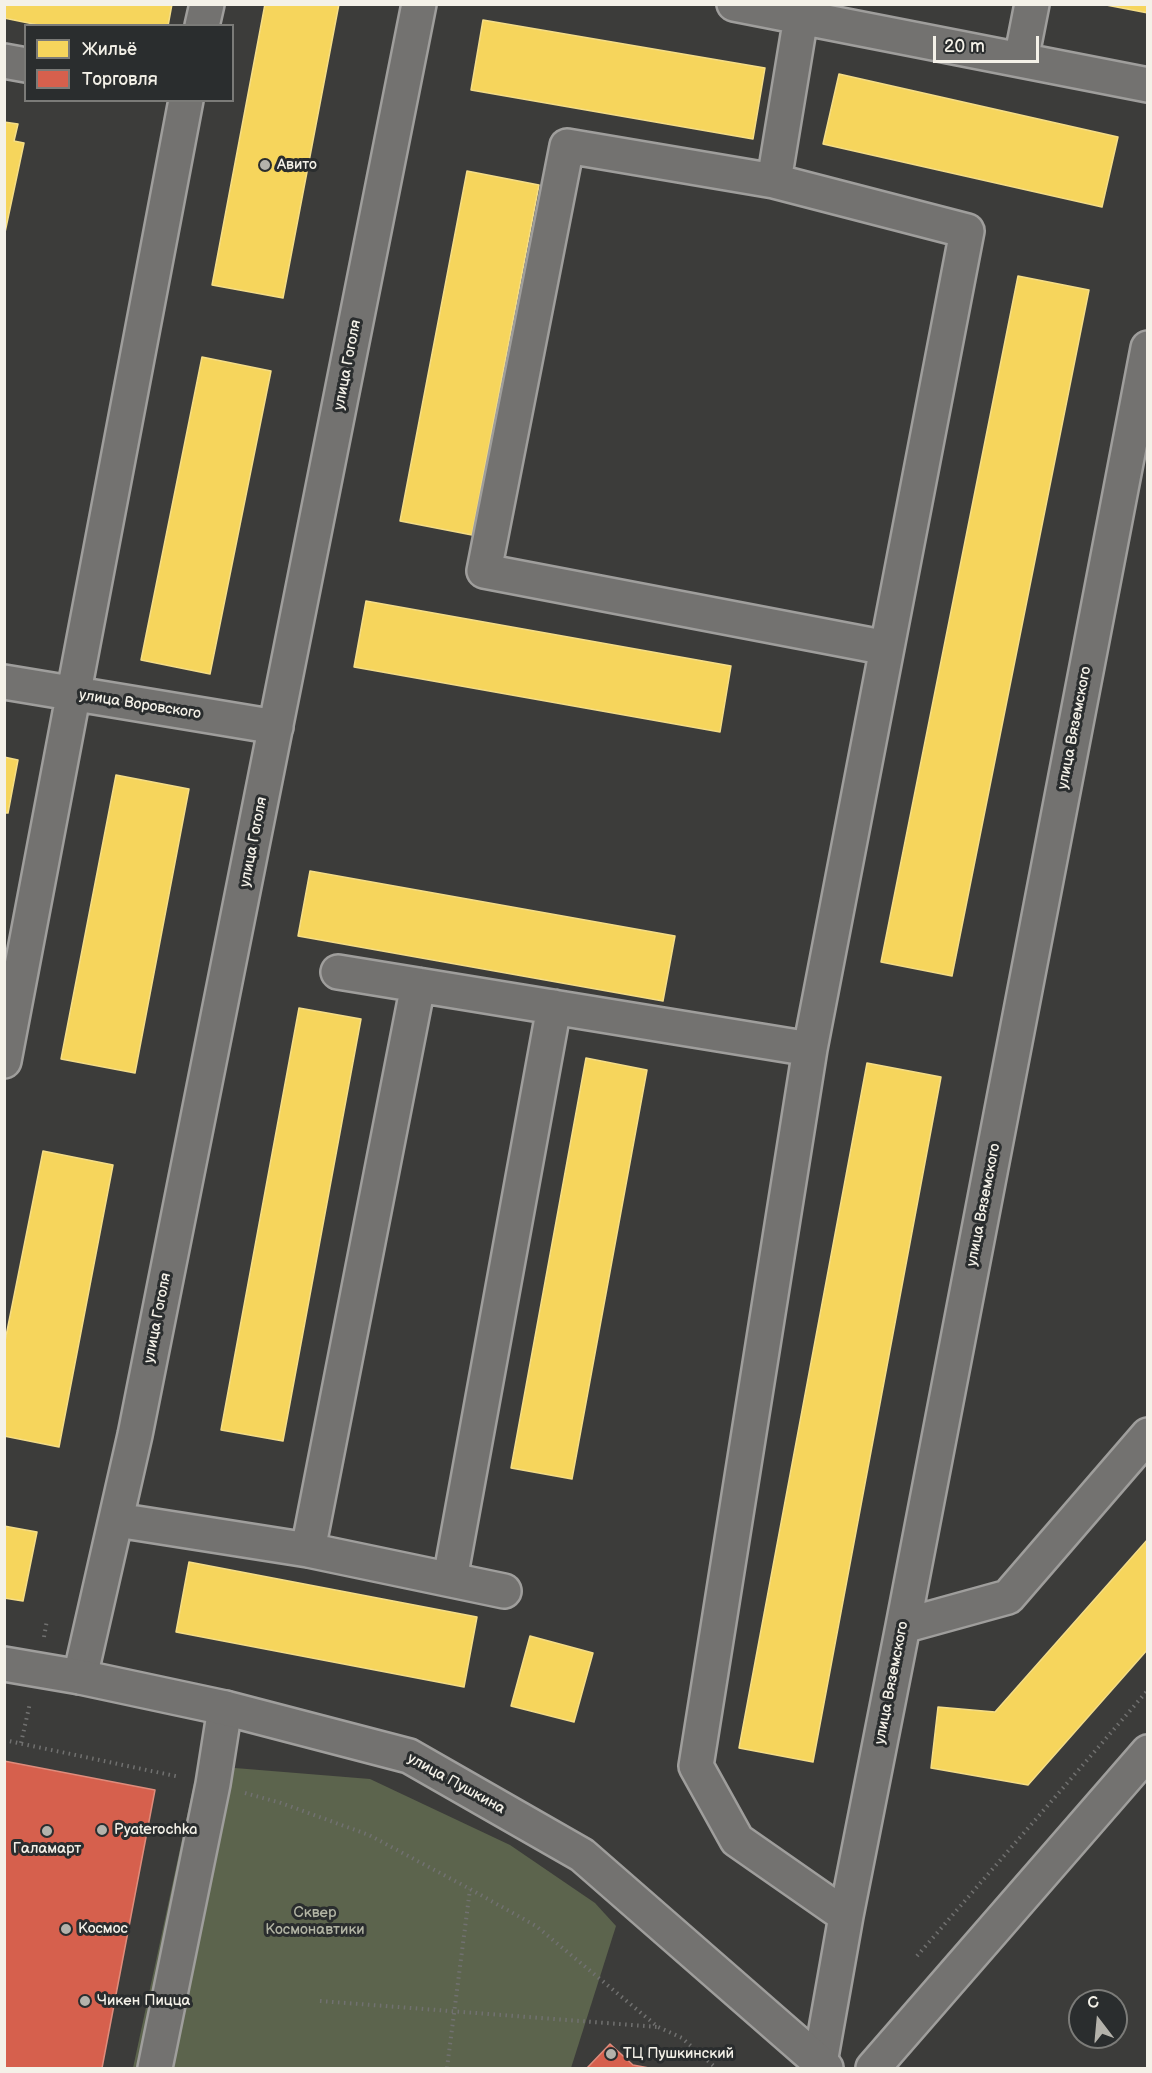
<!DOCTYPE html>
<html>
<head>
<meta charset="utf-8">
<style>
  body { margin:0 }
  #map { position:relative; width:1152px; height:2073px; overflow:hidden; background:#3c3c3a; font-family:"Balsamiq Sans",sans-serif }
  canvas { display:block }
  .frame { position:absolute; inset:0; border:6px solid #f4f1e8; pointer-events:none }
  .legend { position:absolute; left:24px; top:24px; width:210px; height:78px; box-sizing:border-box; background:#2a2d2e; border:2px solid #7b7b78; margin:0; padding:8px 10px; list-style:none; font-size:18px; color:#f4f1e8 }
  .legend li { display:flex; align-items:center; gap:12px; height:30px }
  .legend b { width:30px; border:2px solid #7b7b78 }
  .north { position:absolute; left:1068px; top:1989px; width:60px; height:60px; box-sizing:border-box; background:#2a2d2e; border:2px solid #7b7b78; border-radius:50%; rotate:344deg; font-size:16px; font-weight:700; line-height:24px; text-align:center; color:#f4f1e8 }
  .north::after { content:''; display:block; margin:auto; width:21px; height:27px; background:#b4b2ab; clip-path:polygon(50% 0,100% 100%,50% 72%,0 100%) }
  .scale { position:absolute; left:933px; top:36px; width:106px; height:27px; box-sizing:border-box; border:3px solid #f4f1e8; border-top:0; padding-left:8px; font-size:18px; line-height:21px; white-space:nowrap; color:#f4f1e8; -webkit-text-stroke:4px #2a2d2e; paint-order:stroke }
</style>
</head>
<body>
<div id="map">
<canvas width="1152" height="2073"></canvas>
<div class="frame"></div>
<ul class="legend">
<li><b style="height:16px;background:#f6d55c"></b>Жильё</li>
<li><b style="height:16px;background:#d6604d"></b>Торговля</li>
</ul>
<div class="north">С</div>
<div class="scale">20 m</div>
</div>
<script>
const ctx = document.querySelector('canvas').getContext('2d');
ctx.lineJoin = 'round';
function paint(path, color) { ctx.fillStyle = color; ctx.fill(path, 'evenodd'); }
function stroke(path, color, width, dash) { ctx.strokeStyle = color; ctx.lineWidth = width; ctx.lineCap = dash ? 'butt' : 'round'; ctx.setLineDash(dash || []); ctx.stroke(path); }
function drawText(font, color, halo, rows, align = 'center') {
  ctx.font = font + ' "Balsamiq Sans",sans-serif'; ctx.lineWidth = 6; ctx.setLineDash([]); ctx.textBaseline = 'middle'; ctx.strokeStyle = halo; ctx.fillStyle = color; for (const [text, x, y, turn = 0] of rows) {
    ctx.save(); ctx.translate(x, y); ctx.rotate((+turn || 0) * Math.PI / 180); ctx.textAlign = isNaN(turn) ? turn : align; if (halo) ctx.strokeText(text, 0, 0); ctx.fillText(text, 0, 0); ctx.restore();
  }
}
paint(new Path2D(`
  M 198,1765 L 370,1779 L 510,1845 L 595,1903 L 616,1926 L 571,2068 L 133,2068 Z`), '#5c644d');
const homes = new Path2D(`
  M 4,4 L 172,4 L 168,26 L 43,26 L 4,18 Z
  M 265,4 L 339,4 L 283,298 L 212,285 Z
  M 1101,4 L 1148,4 L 1148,13 Z
  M 483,20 L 765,68 L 753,139 L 471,90 Z
  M 839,74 L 1118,137 L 1102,207 L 823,144 Z
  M 4,122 L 18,124 L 14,141 L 24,143 L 4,237 Z
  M 467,171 L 539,185 L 472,535 L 400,521 Z
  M 1018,276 L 1089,290 L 952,976 L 881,962 Z
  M 202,357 L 271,371 L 210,674 L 141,660 Z
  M 366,601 L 731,666 L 720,732 L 354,667 Z
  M 4,757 L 18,760 L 8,813 L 4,813 Z
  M 116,775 L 189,789 L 135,1073 L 61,1059 Z
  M 310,871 L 675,936 L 663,1001 L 298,936 Z
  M 299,1008 L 361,1019 L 283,1441 L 221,1430 Z
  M 586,1058 L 647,1070 L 572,1479 L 511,1468 Z
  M 867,1063 L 941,1077 L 813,1762 L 739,1748 Z
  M 43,1151 L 113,1165 L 59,1447 L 4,1436 L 4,1346 Z
  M 4,1526 L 37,1532 L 23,1601 L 4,1598 Z
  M 1148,1539 L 1148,1649 L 1028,1785 L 931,1768 L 938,1707 L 995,1712 Z
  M 189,1562 L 477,1617 L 464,1687 L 176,1632 Z
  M 530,1636 L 593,1653 L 574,1722 L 511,1706 Z`);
paint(homes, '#f6d55c');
stroke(homes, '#f5dd86', 1.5);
const shops = new Path2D(`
  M 4,1761 L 155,1790 L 102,2068 L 4,2068 Z
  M 610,2044 L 633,2065 L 649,2068 L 587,2068 Z`);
paint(shops, '#d6604d');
stroke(shops, '#df8c7c', 1.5);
const minor = new Path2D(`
  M 734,4 L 1148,85
  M 801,17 L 774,181 L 567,146 L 484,571 L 887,648
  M 202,26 L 207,4
  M 1021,60 L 1032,4
  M 4,61 L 26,65
  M 774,181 L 967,231 L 810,1049 L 696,1766 L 737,1840 L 846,1916
  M 4,682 L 276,727
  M 338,972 L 810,1049
  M 4,1061 L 186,100
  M 117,1520 L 308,1550 L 504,1591
  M 308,1550 L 418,985
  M 450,1579 L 554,1007
  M 903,1626 L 1008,1597 L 1148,1435
  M 80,1677 L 135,1435 L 419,4
  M 820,2063 L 846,1916 L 903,1626 L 1148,348
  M 155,2068 L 213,1784 L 225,1708
  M 873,2068 L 1148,1752`);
const major = new Path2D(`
  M 4,1664 L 80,1677 L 225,1708 L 409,1756 L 582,1855 L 826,2068`);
stroke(minor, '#9f9e9c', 38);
stroke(major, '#9f9e9c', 38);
stroke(new Path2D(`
  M 44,1637 L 47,1620
  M 4,1740 L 180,1777
  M 21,1743 L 30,1703
  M 245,1793 L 281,1803 L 369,1835 L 470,1889 L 536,1926 L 658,2027 L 682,2038 L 716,2068
  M 917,1956 L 1148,1690
  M 320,2001 L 658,2027
  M 447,2068 L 470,1889`), '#717170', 4, [1.5, 4.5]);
stroke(minor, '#737270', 33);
stroke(major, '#737270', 33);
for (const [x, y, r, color] of [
  [265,165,6,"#b4b2ab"],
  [102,1830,6,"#b4b2ab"],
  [47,1831,6,"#b4b2ab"],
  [66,1929,6,"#b4b2ab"],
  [85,2001,6,"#b4b2ab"],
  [611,2054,6,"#b4b2ab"]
]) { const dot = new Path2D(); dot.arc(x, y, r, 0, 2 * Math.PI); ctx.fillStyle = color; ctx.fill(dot); stroke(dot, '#2a2d2e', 2); }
drawText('15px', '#f4f1e8', '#2a2d2e', [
  ["Авито",277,165],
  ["Pyaterochka",114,1830],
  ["Галамарт",47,1849,"center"],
  ["Космос",78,1929],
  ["Чикен Пицца",97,2001],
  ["ТЦ Пушкинский",623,2054]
], 'left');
drawText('15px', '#f4f1e8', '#2a2d2e', [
  ["улица Гоголя",348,365,-79],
  ["улица Воровского",140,705,9],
  ["улица Вяземского",1075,728,-79],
  ["улица Гоголя",254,842,-79],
  ["улица Вяземского",984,1205,-79],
  ["улица Гоголя",158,1318,-79],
  ["улица Вяземского",892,1683,-79],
  ["улица Пушкина",456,1784,29]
]);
drawText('15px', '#b2b4a4', '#2a2d2e', [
  ["Сквер",315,1913],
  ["Космонавтики",315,1930]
]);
</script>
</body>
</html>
